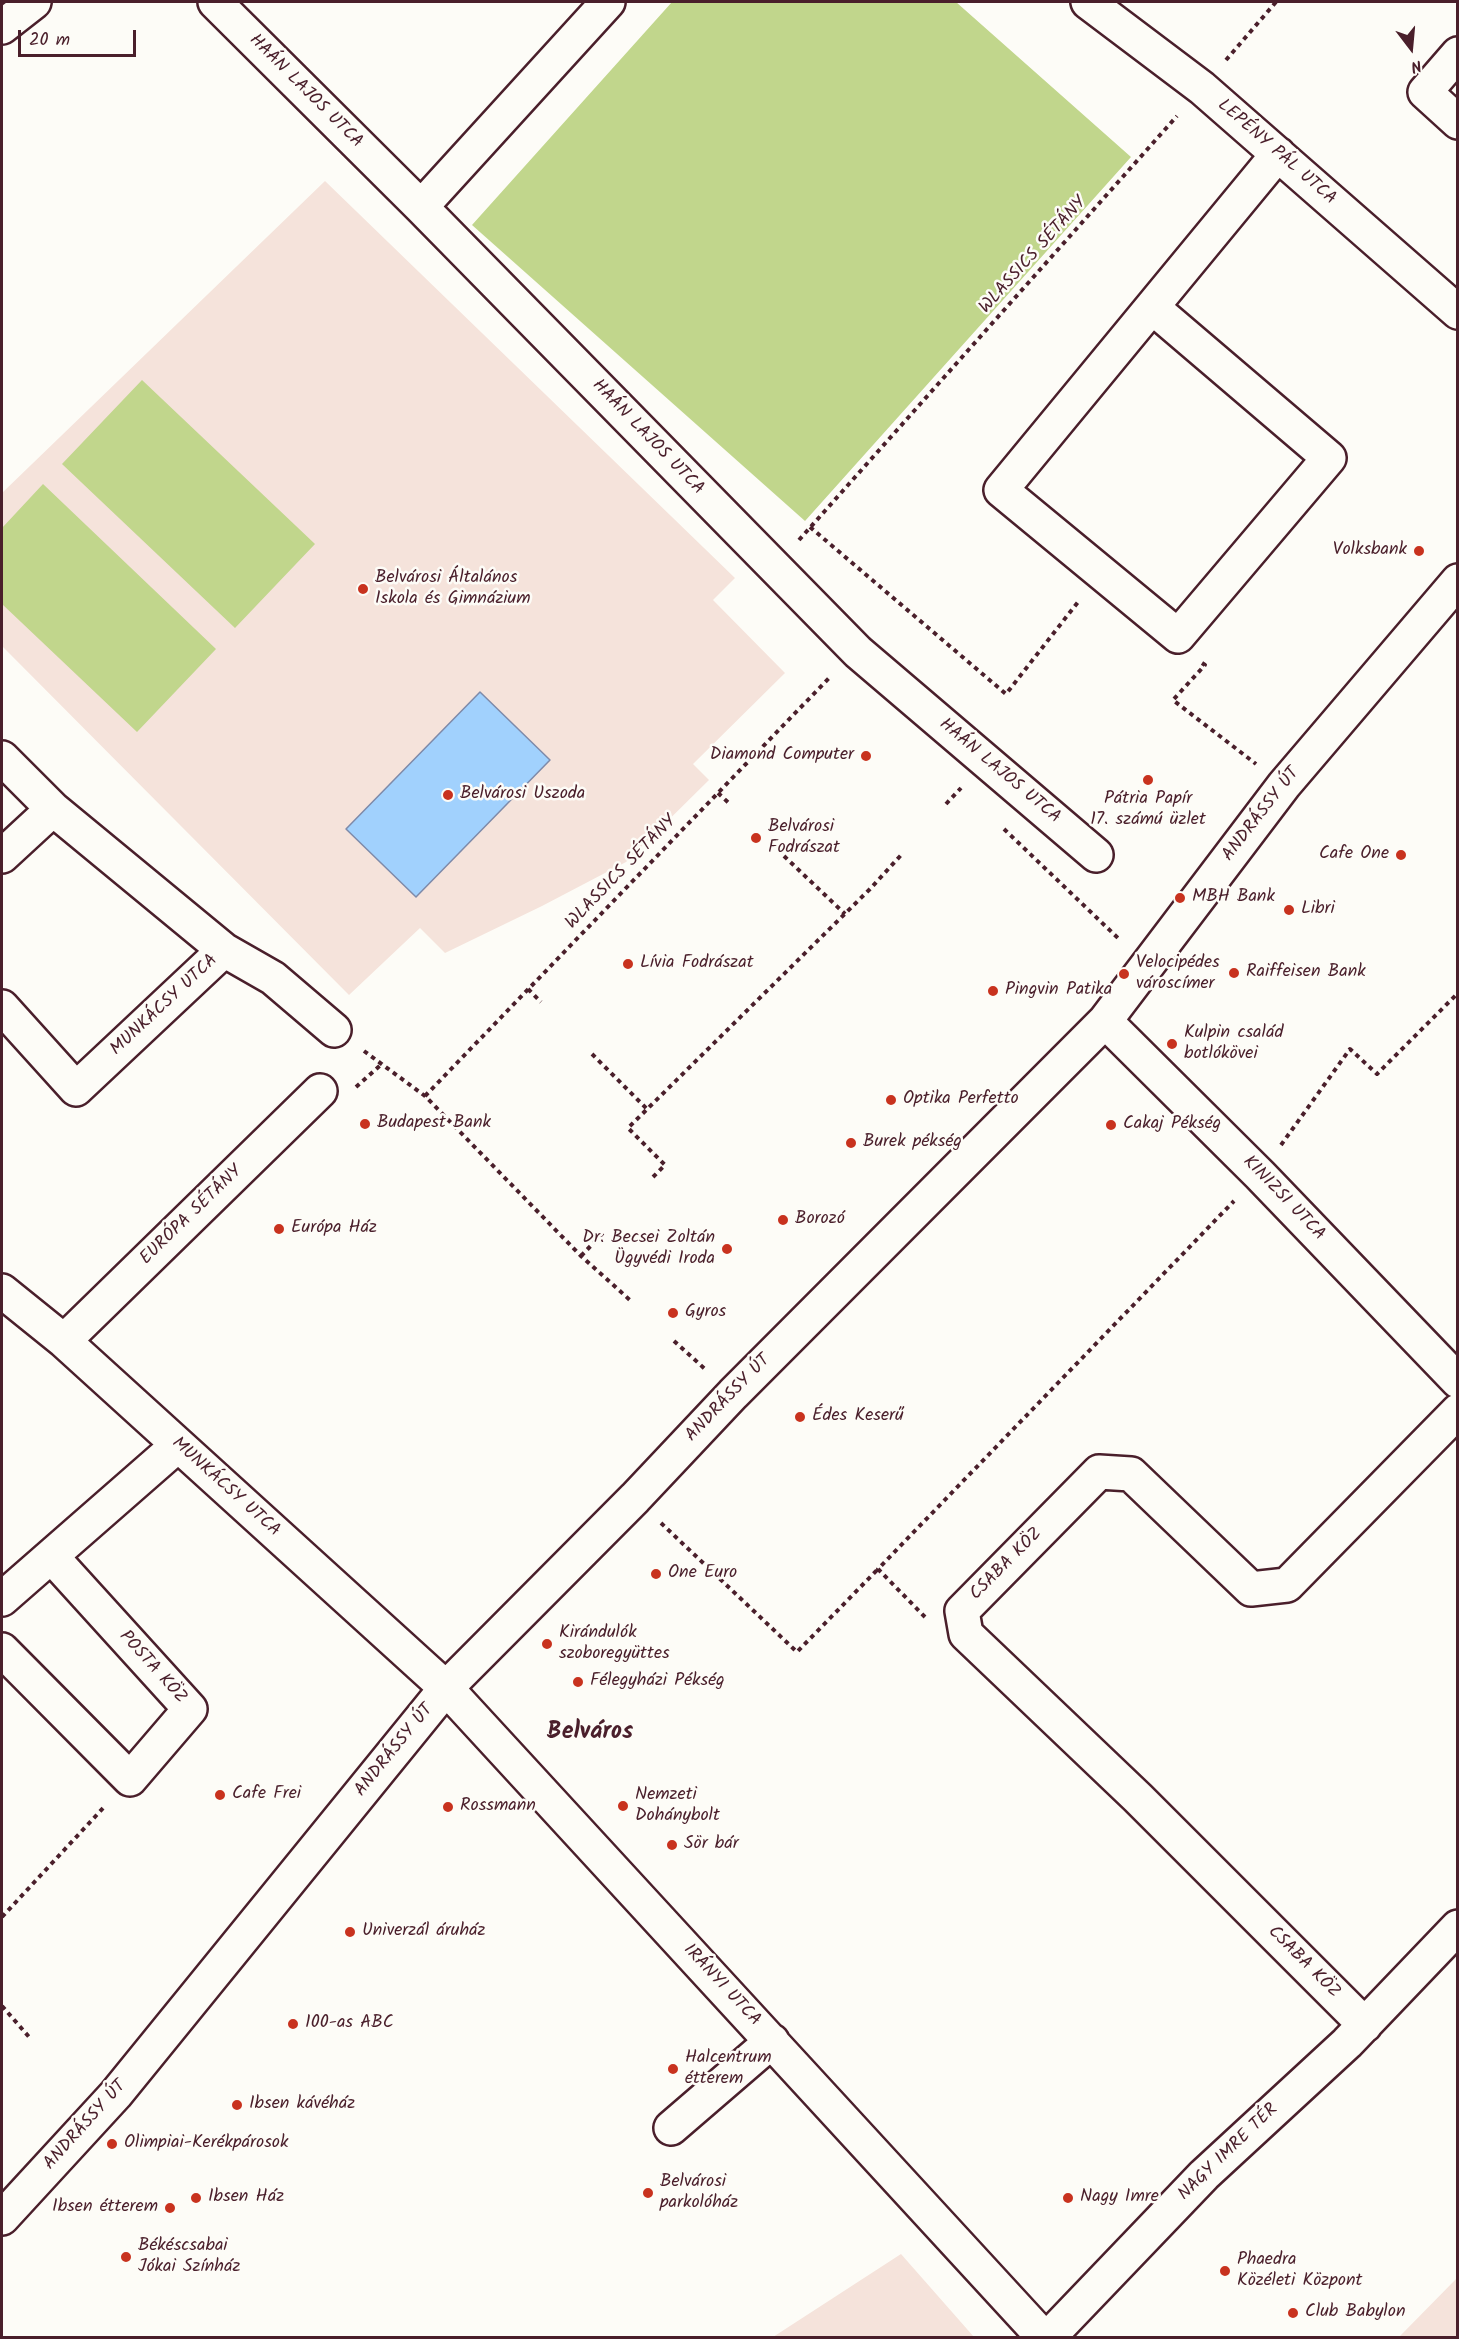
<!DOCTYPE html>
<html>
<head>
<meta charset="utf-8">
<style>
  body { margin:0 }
  #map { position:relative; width:1459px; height:2339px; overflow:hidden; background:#fdfcf7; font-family:Kalam,sans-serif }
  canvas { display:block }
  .frame { position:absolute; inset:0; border:3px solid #4a1f2b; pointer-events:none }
  .north { position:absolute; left:1381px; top:18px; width:60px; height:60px; -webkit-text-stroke:4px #fdfcf7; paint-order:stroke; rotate:164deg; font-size:16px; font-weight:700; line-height:24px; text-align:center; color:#4a1f2b }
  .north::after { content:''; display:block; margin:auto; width:21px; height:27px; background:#4a1f2b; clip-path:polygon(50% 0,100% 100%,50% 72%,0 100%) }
  .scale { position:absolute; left:18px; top:30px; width:118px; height:27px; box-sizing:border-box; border:3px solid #4a1f2b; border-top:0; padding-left:8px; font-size:18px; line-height:21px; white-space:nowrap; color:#4a1f2b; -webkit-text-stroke:4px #fdfcf7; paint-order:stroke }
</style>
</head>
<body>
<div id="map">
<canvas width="1459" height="2339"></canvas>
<div class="frame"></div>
<div class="north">N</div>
<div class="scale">20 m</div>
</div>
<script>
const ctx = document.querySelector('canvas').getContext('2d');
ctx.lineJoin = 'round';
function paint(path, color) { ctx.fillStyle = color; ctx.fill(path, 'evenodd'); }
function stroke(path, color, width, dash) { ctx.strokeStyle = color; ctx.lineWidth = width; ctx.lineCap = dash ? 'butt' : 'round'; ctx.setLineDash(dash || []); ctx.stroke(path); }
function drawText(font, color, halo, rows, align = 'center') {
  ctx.font = font + ' Kalam,sans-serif'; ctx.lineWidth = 5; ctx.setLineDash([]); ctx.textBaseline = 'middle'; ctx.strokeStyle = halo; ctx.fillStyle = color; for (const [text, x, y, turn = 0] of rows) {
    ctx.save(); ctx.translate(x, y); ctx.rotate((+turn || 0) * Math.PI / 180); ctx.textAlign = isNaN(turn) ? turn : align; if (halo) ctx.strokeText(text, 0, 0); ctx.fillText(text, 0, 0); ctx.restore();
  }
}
paint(new Path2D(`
  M 325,181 L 735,578 L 713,600 L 785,673 L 693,764 L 709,780 L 626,862 L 542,906 L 445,953 L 420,928 L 349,995 L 2,646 L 2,493 Z
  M 901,2254 L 974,2337 L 773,2337 Z
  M 1457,2278 L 1457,2337 L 1399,2337 Z`), '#f5e3db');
paint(new Path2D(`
  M 672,2 L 956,2 L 1131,157 L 805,521 L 472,225 Z
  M 142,380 L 315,544 L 235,628 L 62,464 Z
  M 43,484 L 216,649 L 137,732 L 2,604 L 2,528 Z`), '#c1d68c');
const water = new Path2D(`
  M 480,692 L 550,760 L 416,897 L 346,829 Z`);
paint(water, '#a1d1fd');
stroke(water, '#7e8aa9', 1.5);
const minor = new Path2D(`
  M 215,2 L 421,207 L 858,652 L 1096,855
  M 1088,2 L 1202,88 L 1458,312
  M 1458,54 L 1425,92 L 1458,122
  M 421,207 L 608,2
  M 1152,307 L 1329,458 L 1178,636 L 1001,490 L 1278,154
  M 2,758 L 53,809 L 224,950 L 76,1089 L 2,1007
  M 2,856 L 53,809
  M 224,950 L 273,978 L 334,1030
  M 1105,1021 L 1260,1175 L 1458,1381
  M 2,1291 L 64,1341 L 446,1688 L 1044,2338
  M 64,1341 L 320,1091
  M 2,1599 L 178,1445
  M 2,1650 L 130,1779 L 190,1709 L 52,1557
  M 1365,2025 L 1138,1798 L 966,1634 L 962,1611 L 1099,1472 L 1131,1474 L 1251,1589 L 1287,1585 L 1458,1411
  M 671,2128 L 772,2041
  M 2,2218 L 116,2094 L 446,1688 L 635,1498 L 733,1394 L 1105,1021 L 1284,785 L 1458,581
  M 1048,2338 L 1204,2175 L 1347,2043 L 1458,1927`);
const major = new Path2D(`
  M 2,27 L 34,2`);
stroke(minor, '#4a1f2b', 38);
stroke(major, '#4a1f2b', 38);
stroke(new Path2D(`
  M 1226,60 L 1276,2
  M 810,527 L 1006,694 L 1078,602
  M 799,540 L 1177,116
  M 1202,663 L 1205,665 L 1173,700 L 1256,764
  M 718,793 L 731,805
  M 946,804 L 961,788
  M 1004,829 L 1120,940
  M 784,856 L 845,914
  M 528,989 L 541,1002
  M 364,1051 L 425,1096 L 581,1256 L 631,1301
  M 592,1054 L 647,1109
  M 356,1087 L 383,1063
  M 425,1096 L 831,676
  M 1281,1145 L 1350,1049 L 1377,1074 L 1458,993
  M 653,1177 L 665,1165 L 628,1128 L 870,889 L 902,854
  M 581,1256 L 603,1233
  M 674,1341 L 705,1369
  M 661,1523 L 797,1652 L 878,1569
  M 925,1617 L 878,1569 L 1234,1201
  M 2,1917 L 105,1806
  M 2,2006 L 30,2038`), '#4a1f2b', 4, [4.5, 4.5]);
stroke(minor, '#fdfcf7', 33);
stroke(major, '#fdfcf7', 33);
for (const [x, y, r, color] of [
  [1419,551,6,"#c8321e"],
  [363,589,6,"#c8321e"],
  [866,756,6,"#c8321e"],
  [1148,780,6,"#c8321e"],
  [448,795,6,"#c8321e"],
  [756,838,6,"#c8321e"],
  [1401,855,6,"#c8321e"],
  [1180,898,6,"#c8321e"],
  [1289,910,6,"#c8321e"],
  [628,964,6,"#c8321e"],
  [1234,973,6,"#c8321e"],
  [1124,974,6,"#c8321e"],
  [993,991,6,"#c8321e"],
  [1172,1044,6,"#c8321e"],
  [891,1100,6,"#c8321e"],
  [365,1124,6,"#c8321e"],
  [1111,1125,6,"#c8321e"],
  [851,1143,6,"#c8321e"],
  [783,1220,6,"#c8321e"],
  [279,1229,6,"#c8321e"],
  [727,1249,6,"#c8321e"],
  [673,1313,6,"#c8321e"],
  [800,1417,6,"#c8321e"],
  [656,1574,6,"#c8321e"],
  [547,1644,6,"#c8321e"],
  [578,1682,6,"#c8321e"],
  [220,1795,6,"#c8321e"],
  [623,1806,6,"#c8321e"],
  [448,1807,6,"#c8321e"],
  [672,1845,6,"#c8321e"],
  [350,1932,6,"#c8321e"],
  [293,2024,6,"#c8321e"],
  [673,2069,6,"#c8321e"],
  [237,2105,6,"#c8321e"],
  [112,2144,6,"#c8321e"],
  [648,2193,6,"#c8321e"],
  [196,2198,6,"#c8321e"],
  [1068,2198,6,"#c8321e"],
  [170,2208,6,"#c8321e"],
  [126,2257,6,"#c8321e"],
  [1225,2271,6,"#c8321e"],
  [1293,2313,6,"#c8321e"]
]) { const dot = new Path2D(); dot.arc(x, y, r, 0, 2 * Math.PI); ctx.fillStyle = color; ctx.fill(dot); stroke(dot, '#fdfcf7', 2); }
drawText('18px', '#4a1f2b', '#fdfcf7', [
  ["HAÁN LAJOS UTCA",305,92,45],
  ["LEPÉNY PÁL UTCA",1276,153,41],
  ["WLASSICS SÉTÁNY",1034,256,-48],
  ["HAÁN LAJOS UTCA",647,438,46],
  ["HAÁN LAJOS UTCA",999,772,40],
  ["ANDRÁSSY ÚT",1262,815,-52],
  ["WLASSICS SÉTÁNY",622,873,-46],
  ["MUNKÁCSY UTCA",165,1006,-43],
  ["KINIZSI UTCA",1283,1199,46],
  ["EURÓPA SÉTÁNY",192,1216,-44],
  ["ANDRÁSSY ÚT",729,1399,-46],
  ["MUNKÁCSY UTCA",225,1488,42],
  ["CSABA KÖZ",1007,1565,-45],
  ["POSTA KÖZ",152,1668,48],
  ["ANDRÁSSY ÚT",395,1751,-51],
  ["CSABA KÖZ",1303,1963,45],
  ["IRÁNYI UTCA",721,1986,47],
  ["ANDRÁSSY ÚT",86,2126,-48],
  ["NAGY IMRE TÉR",1229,2153,-44]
]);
drawText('18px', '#4a1f2b', '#fdfcf7', [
  ["Volksbank",1407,551,"right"],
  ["Belvárosi Általános",375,579],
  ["Iskola és Gimnázium",375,600],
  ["Diamond Computer",854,756,"right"],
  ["Belvárosi Uszoda",460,795],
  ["Pátria Papír",1148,800,"center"],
  ["17. számú üzlet",1148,821,"center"],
  ["Belvárosi",768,828],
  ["Fodrászat",768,849],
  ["Cafe One",1389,855,"right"],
  ["MBH Bank",1192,898],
  ["Libri",1301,910],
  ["Lívia Fodrászat",640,964],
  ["Velocipédes",1136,964],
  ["városcímer",1136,985],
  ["Raiffeisen Bank",1246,973],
  ["Pingvin Patika",1005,991],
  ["Kulpin család",1184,1034],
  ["botlókövei",1184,1055],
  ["Optika Perfetto",903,1100],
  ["Budapest Bank",377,1124],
  ["Cakaj Pékség",1123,1125],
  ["Burek pékség",863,1143],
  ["Borozó",795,1220],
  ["Európa Ház",291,1229],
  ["Dr. Becsei Zoltán",715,1239,"right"],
  ["Ügyvédi Iroda",715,1260,"right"],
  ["Gyros",685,1313],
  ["Édes Keserű",812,1417],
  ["One Euro",668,1574],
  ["Kirándulók",559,1634],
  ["szoboregyüttes",559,1655],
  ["Félegyházi Pékség",590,1682],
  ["Cafe Frei",232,1795],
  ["Nemzeti",635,1796],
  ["Dohánybolt",635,1817],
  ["Rossmann",460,1807],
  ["Sör bár",684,1845],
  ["Univerzál áruház",362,1932],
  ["100-as ABC",305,2024],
  ["Halcentrum",685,2059],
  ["étterem",685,2080],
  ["Ibsen kávéház",249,2105],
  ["Olimpiai-Kerékpárosok",124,2144],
  ["Belvárosi",660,2183],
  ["parkolóház",660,2204],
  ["Ibsen Ház",208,2198],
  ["Nagy Imre",1080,2198],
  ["Ibsen étterem",158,2208,"right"],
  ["Békéscsabai",138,2247],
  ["Jókai Színház",138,2268],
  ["Phaedra",1237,2261],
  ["Közéleti Központ",1237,2282],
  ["Club Babylon",1305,2313]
], 'left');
drawText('bold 24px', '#4a1f2b', '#fdfcf7', [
  ["Belváros",590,1734]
]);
</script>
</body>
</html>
